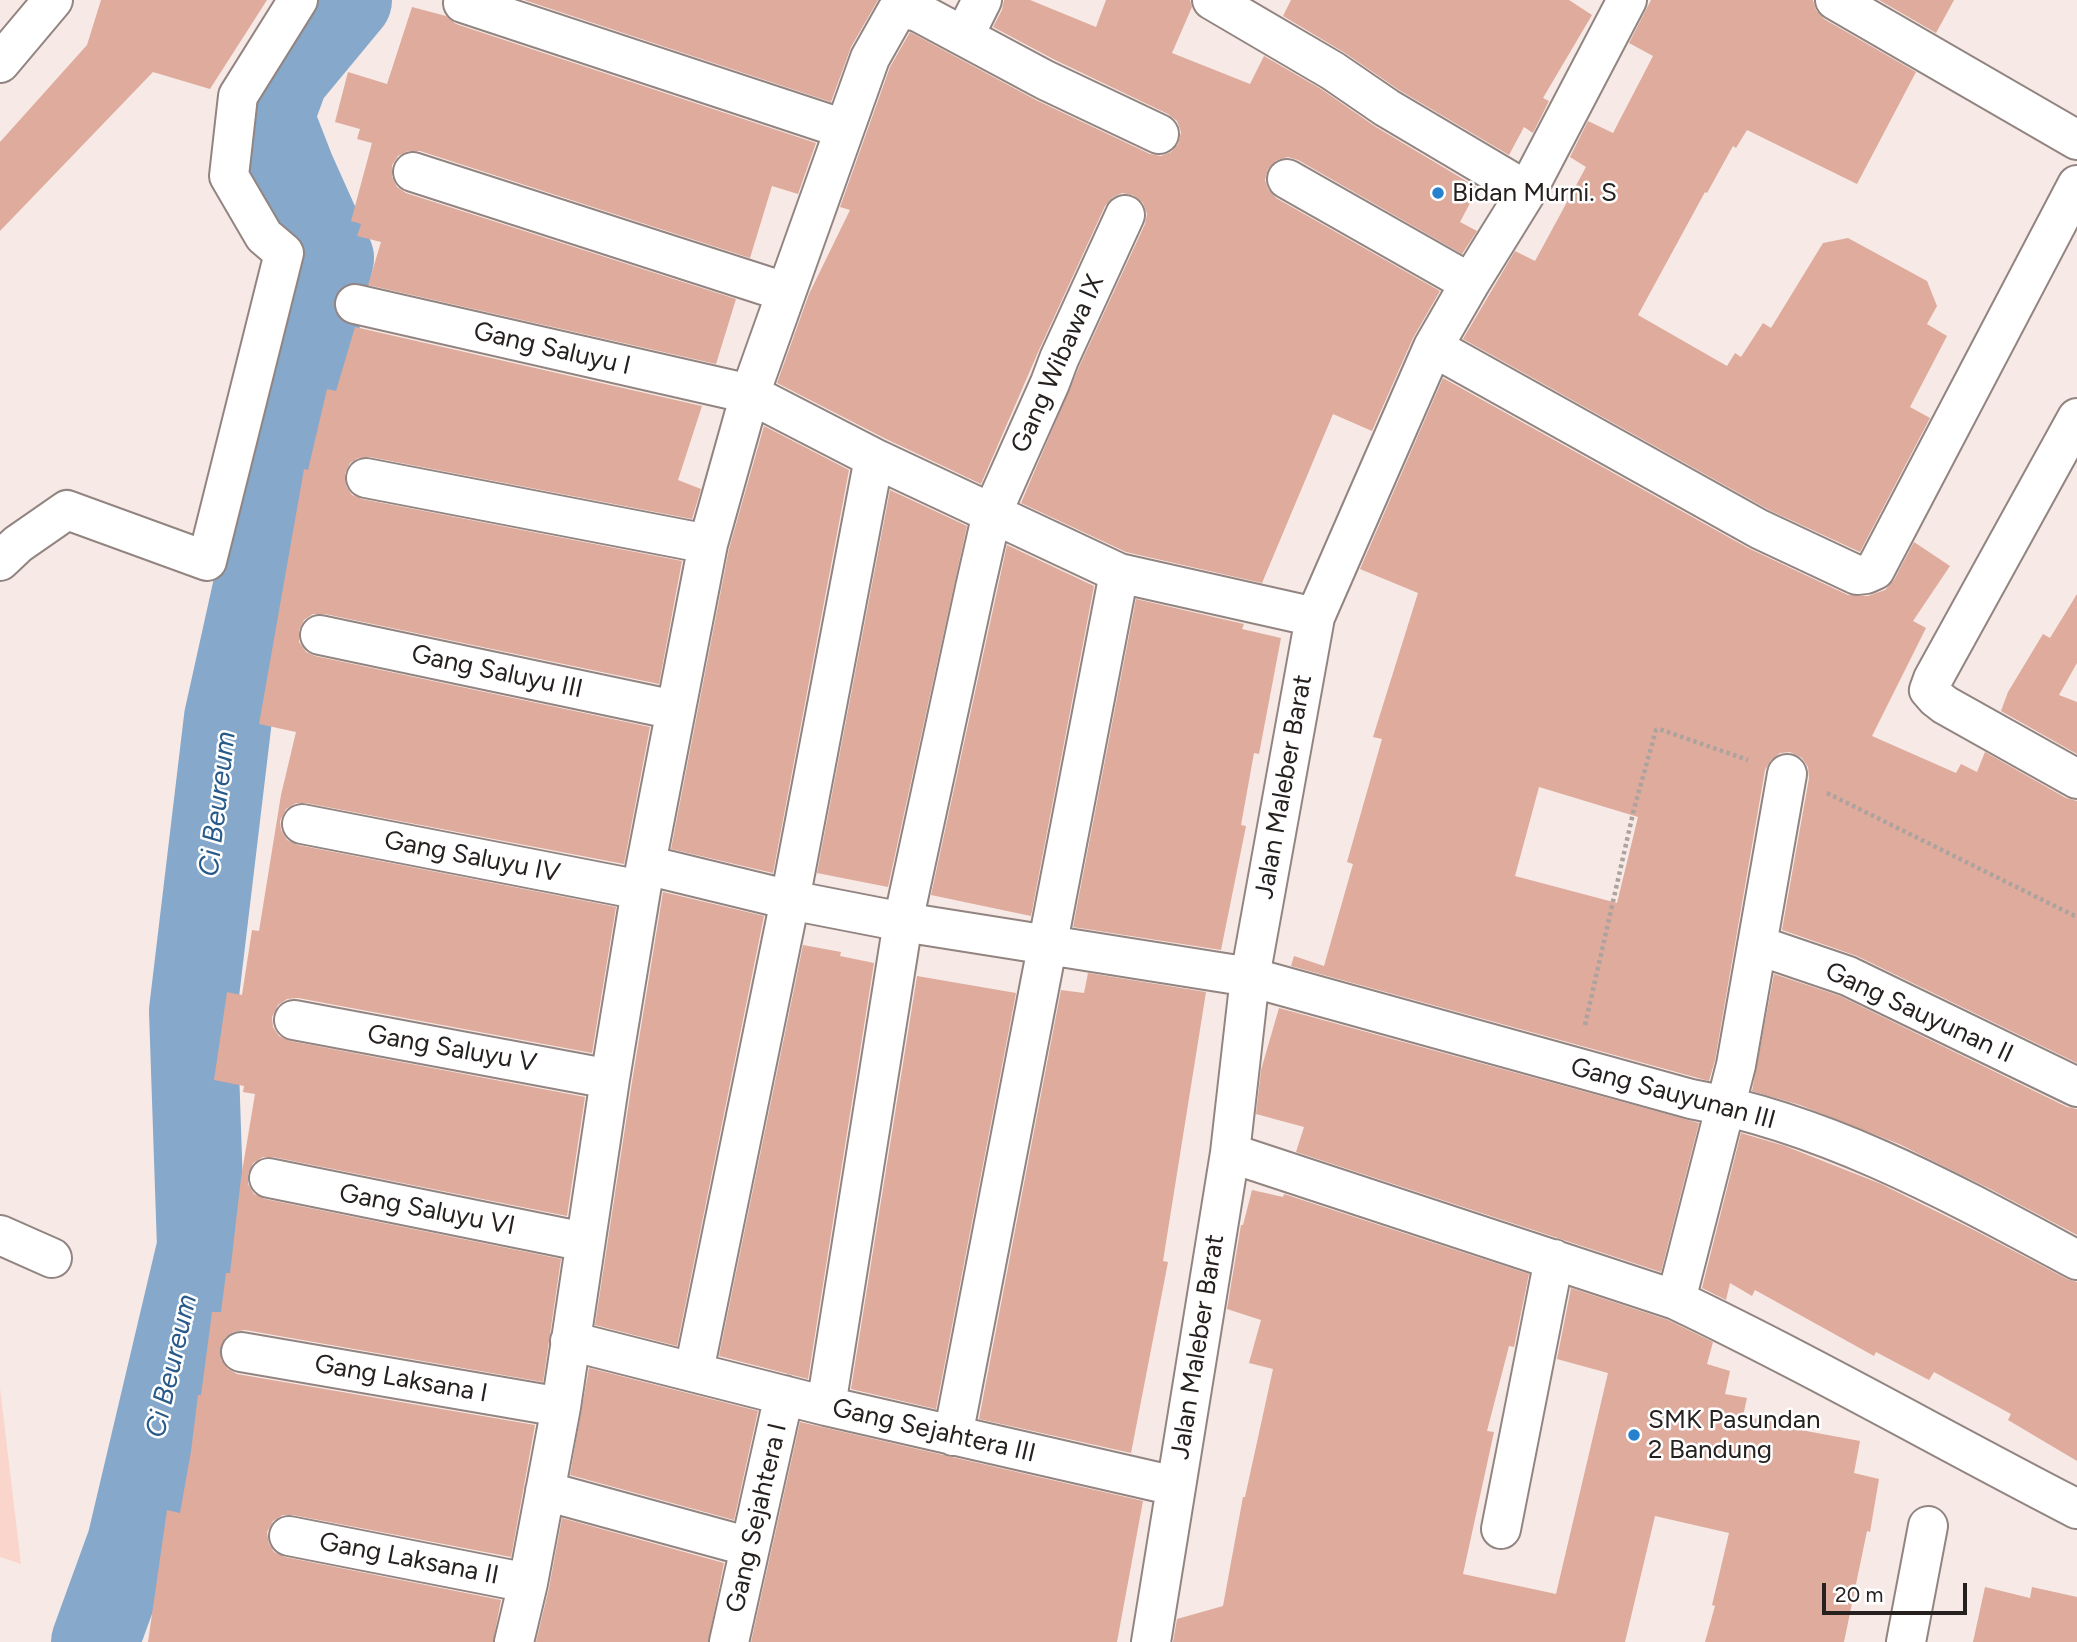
<!DOCTYPE html>
<html>
<head>
<meta charset="utf-8">
<style>
  body { margin:0 }
  #map { position:relative; width:2077px; height:1642px; overflow:hidden; background:#f7e9e5; font-family:Figtree,sans-serif }
  canvas { display:block }
  .scale { position:absolute; left:1822px; top:1583px; width:145px; height:32px; box-sizing:border-box; border:4px solid #26211f; border-top:0; padding-left:9px; font-size:21px; line-height:24px; white-space:nowrap; color:#26211f; -webkit-text-stroke:5px #fff; paint-order:stroke }
</style>
</head>
<body>
<div id="map">
<canvas width="2077" height="1642"></canvas>
<div class="scale">20 m</div>
</div>
<script>
const ctx = document.querySelector('canvas').getContext('2d');
ctx.lineJoin = 'round';
function paint(path, color) { ctx.fillStyle = color; ctx.fill(path, 'evenodd'); }
function stroke(path, color, width, dash) { ctx.strokeStyle = color; ctx.lineWidth = width; ctx.lineCap = dash ? 'butt' : 'round'; ctx.setLineDash(dash || []); ctx.stroke(path); }
function drawText(font, color, halo, rows, align = 'center') {
  ctx.font = font + ' Figtree,sans-serif'; ctx.lineWidth = 5; ctx.setLineDash([]); ctx.textBaseline = 'middle'; ctx.strokeStyle = halo; ctx.fillStyle = color; for (const [text, x, y, turn = 0] of rows) {
    ctx.save(); ctx.translate(x, y); ctx.rotate((+turn || 0) * Math.PI / 180); ctx.textAlign = isNaN(turn) ? turn : align; if (halo) ctx.strokeText(text, 0, 0); ctx.fillText(text, 0, 0); ctx.restore();
  }
}
paint(new Path2D(`
  M 0,1388 L 21,1564 L 0,1557 Z`), '#f9d5cc');
stroke(new Path2D(`
  M 95,1642 L 131,1543 L 201,1247 L 193,1011 L 228,718 L 330,258 L 291,171 L 270,117 L 285,76 L 348,0`), '#85a8cb', 88);
paint(new Path2D(`
  M 101,0 L 267,0 L 210,89 L 153,72 L 0,231 L 0,142 L 87,45 Z
  M 524,0 L 878,0 L 851,47 L 831,102 Z
  M 1004,0 L 1030,0 L 1096,27 L 1106,0 L 1190,0 L 1192,7 L 1172,53 L 1250,84 L 1264,56 L 1321,89 L 1376,127 L 1478,188 L 1460,222 L 1477,231 L 1462,254 L 1298,160 L 1288,157 L 1277,160 L 1268,169 L 1265,180 L 1268,189 L 1276,198 L 1440,291 L 1413,338 L 1372,431 L 1333,414 L 1262,583 L 1126,552 L 1021,503 L 1079,367 L 1145,224 L 1147,214 L 1143,203 L 1133,195 L 1122,193 L 1113,197 L 1105,206 L 1039,350 L 981,484 L 884,438 L 777,383 L 809,294 L 850,210 L 840,207 L 890,67 L 910,32 L 1036,100 L 1150,154 L 1161,156 L 1171,152 L 1178,144 L 1181,132 L 1177,121 L 1168,114 L 1055,60 L 993,27 L 1002,10 Z
  M 1291,0 L 1569,0 L 1592,15 L 1543,98 L 1549,101 L 1533,133 L 1524,127 L 1509,155 L 1399,90 L 1345,53 L 1283,16 Z
  M 1651,0 L 1813,0 L 1816,10 L 1824,19 L 1916,72 L 1857,184 L 1747,130 L 1736,148 L 1733,146 L 1707,193 L 1705,192 L 1638,315 L 1727,366 L 1735,353 L 1741,357 L 1763,323 L 1771,328 L 1823,243 L 1848,238 L 1927,281 L 1937,306 L 1927,324 L 1947,336 L 1910,407 L 1930,418 L 1860,552 L 1769,510 L 1463,339 L 1515,251 L 1535,261 L 1586,167 L 1570,157 L 1588,121 L 1613,133 L 1653,56 L 1629,43 Z
  M 1879,0 L 1954,0 L 1936,33 Z
  M 412,7 L 446,16 L 456,24 L 816,143 L 798,194 L 772,186 L 750,258 L 420,151 L 408,151 L 398,156 L 392,165 L 392,177 L 397,187 L 406,193 L 736,299 L 716,364 L 368,285 L 381,242 L 357,236 L 361,224 L 351,221 L 372,143 L 357,139 L 360,129 L 335,122 L 348,72 L 387,84 Z
  M 355,327 L 702,406 L 678,480 L 701,489 L 692,519 L 370,457 L 358,458 L 350,463 L 345,473 L 346,486 L 352,495 L 362,499 L 682,561 L 659,684 L 325,614 L 313,614 L 304,620 L 299,630 L 299,642 L 306,652 L 315,656 L 650,727 L 624,864 L 306,803 L 296,803 L 286,809 L 280,821 L 281,830 L 287,840 L 298,845 L 616,907 L 592,1053 L 298,998 L 287,999 L 278,1005 L 272,1017 L 273,1027 L 279,1036 L 290,1041 L 585,1097 L 567,1216 L 273,1157 L 263,1157 L 253,1163 L 248,1174 L 248,1184 L 254,1194 L 265,1199 L 561,1259 L 543,1382 L 245,1330 L 233,1332 L 225,1338 L 220,1348 L 221,1360 L 228,1369 L 237,1374 L 535,1425 L 511,1557 L 293,1515 L 283,1515 L 273,1521 L 267,1532 L 269,1544 L 274,1552 L 285,1557 L 501,1600 L 493,1642 L 148,1642 L 167,1510 L 180,1513 L 191,1451 L 198,1395 L 201,1395 L 212,1312 L 221,1312 L 226,1273 L 230,1273 L 241,1178 L 255,1094 L 243,1092 L 244,1086 L 214,1080 L 227,992 L 242,995 L 252,930 L 259,931 L 281,795 L 296,732 L 259,724 L 304,469 L 308,470 L 327,389 L 336,391 Z
  M 1443,378 L 1748,548 L 1848,595 L 1868,596 L 1885,590 L 1894,580 L 1914,542 L 1950,566 L 1913,621 L 1926,628 L 1872,736 L 1956,773 L 1961,764 L 1977,772 L 1985,752 L 2066,798 L 2077,801 L 2077,1063 L 1857,956 L 1782,930 L 1809,778 L 1808,767 L 1802,758 L 1790,752 L 1780,753 L 1771,760 L 1765,770 L 1715,1060 L 1709,1081 L 1291,966 L 1294,956 L 1324,966 L 1353,864 L 1347,862 L 1382,739 L 1373,737 L 1418,593 L 1360,569 ZM 1539,787 L 1638,817 L 1617,903 L 1515,876 Z
  M 764,426 L 849,470 L 773,873 L 671,849 L 729,549 Z
  M 890,490 L 967,526 L 888,887 L 817,873 Z
  M 1007,545 L 1094,586 L 1031,916 L 931,895 Z
  M 2077,594 L 2077,663 L 2059,695 L 2077,702 L 2077,754 L 2001,711 L 2008,692 L 2043,634 L 2050,638 Z
  M 1136,599 L 1244,624 L 1242,629 L 1281,638 L 1259,754 L 1254,753 L 1241,825 L 1246,826 L 1221,950 L 1073,927 Z
  M 663,892 L 764,916 L 677,1346 L 595,1325 L 632,1082 Z
  M 803,945 L 841,952 L 840,956 L 874,963 L 808,1379 L 719,1356 Z
  M 1088,973 L 1206,992 L 1163,1261 L 1168,1262 L 1131,1453 L 979,1419 L 1061,990 L 1084,993 Z
  M 1774,974 L 1840,996 L 2067,1107 L 2077,1109 L 2077,1235 L 1994,1191 L 1899,1144 L 1800,1105 L 1752,1091 Z
  M 917,976 L 1016,993 L 936,1409 L 851,1389 Z
  M 1279,1008 L 1699,1123 L 1661,1272 L 1296,1152 L 1304,1127 L 1256,1114 L 1261,1070 Z
  M 1741,1133 L 1785,1146 L 1881,1184 L 1974,1230 L 2067,1279 L 2077,1282 L 2077,1461 L 2008,1420 L 2011,1414 L 1934,1372 L 1929,1380 L 1876,1352 L 1874,1356 L 1755,1290 L 1752,1296 L 1730,1283 L 1726,1300 L 1702,1288 Z
  M 1252,1190 L 1283,1197 L 1284,1194 L 1529,1274 L 1514,1347 L 1509,1346 L 1487,1431 L 1494,1432 L 1463,1574 L 1556,1594 L 1608,1373 L 1557,1359 L 1571,1288 L 1668,1320 L 1713,1342 L 1707,1364 L 1730,1371 L 1725,1394 L 1747,1398 L 1743,1416 L 1791,1425 L 1790,1428 L 1860,1441 L 1854,1473 L 1879,1479 L 1870,1532 L 1867,1531 L 1844,1642 L 1705,1642 L 1715,1606 L 1712,1605 L 1729,1533 L 1655,1516 L 1625,1642 L 1173,1642 L 1177,1619 L 1223,1606 L 1243,1497 L 1245,1497 L 1273,1369 L 1249,1363 L 1261,1320 L 1227,1309 L 1241,1225 L 1243,1225 Z
  M 589,1368 L 758,1411 L 734,1520 L 570,1475 Z
  M 800,1422 L 1143,1501 L 1117,1642 L 751,1642 Z
  M 562,1518 L 724,1563 L 708,1642 L 536,1642 L 549,1588 Z
  M 1985,1587 L 2030,1598 L 2032,1587 L 2077,1597 L 2077,1642 L 1973,1642 Z`), '#deab9d');
const minor = new Path2D(`
  M 1212,0 L 1333,71 L 1387,108 L 1527,191
  M 1835,0 L 2077,140
  M 463,3 L 844,129
  M 964,36 L 982,0
  M 0,63 L 53,0
  M 413,172 L 785,292
  M 1287,179 L 1470,283
  M 355,304 L 750,394 L 874,458 L 1119,573 L 1315,617
  M 1433,347 L 1759,529 L 1857,575 L 1866,574 L 1875,570 L 2077,185
  M 2077,418 L 1933,679 L 1929,690 L 1936,698 L 1945,705 L 2077,779
  M 366,478 L 708,544
  M 0,561 L 18,544 L 67,510 L 207,561 L 284,253 L 264,236 L 229,176 L 238,96 L 298,0
  M 320,635 L 675,710
  M 302,824 L 641,890
  M 646,865 L 790,900 L 903,922 L 1250,977 L 1691,1099 C 1829,1124 1954,1194 2077,1260
  M 1757,945 L 1848,976 L 2077,1087
  M 294,1020 L 610,1079
  M 1230,1153 L 1676,1300 C 1812,1365 1943,1440 2077,1509
  M 269,1178 L 585,1242
  M 0,1235 L 52,1258
  M 1676,1300 L 1736,1065 L 1787,774
  M 570,1341 L 826,1406 L 1175,1486
  M 241,1352 L 561,1407
  M 694,1371 L 790,900 L 874,458
  M 826,1406 L 903,922 L 975,588 L 992,513 L 1050,383 L 1059,359 L 1125,215
  M 953,1436 L 1119,573
  M 545,1491 L 750,1547
  M 1501,1529 L 1554,1259
  M 289,1536 L 528,1583
  M 514,1642 L 528,1583 L 561,1407 L 610,1079 L 641,890 L 708,544 L 750,394 L 870,58 L 896,12 L 901,8 L 918,12 L 1045,80 L 1159,134
  M 729,1642 L 784,1395
  M 1151,1642 L 1230,1153 L 1250,977 L 1315,617 L 1433,347 L 1470,283 L 1527,191 L 1627,0
  M 1906,1642 L 1928,1526`);
stroke(minor, '#928581', 42);
stroke(new Path2D(`
  M 1827,793 L 2077,917
  M 1585,1025 L 1634,809 L 1656,730 L 1659,729 L 1748,760`), '#aca29e', 4.5, [3.5, 3.5]);
stroke(minor, '#fff', 38);
for (const [x, y, r, color] of [
  [1438,193,7,"#2781cf"],
  [1634,1435,7,"#2781cf"]
]) { const dot = new Path2D(); dot.arc(x, y, r, 0, 2 * Math.PI); ctx.fillStyle = color; ctx.fill(dot); stroke(dot, '#fff', 2.5); }
drawText('26px', '#26211f', '#fff', [
  ["Bidan Murni. S",1452,193],
  ["SMK Pasundan",1648,1420],
  ["2 Bandung",1648,1450]
], 'left');
drawText('26px', '#26211f', '#fff', [
  ["Gang Saluyu I",552,349,13],
  ["Gang Wibawa IX",1058,364,-66],
  ["Gang Saluyu III",497,672,12],
  ["Jalan Maleber Barat",1284,787,-80],
  ["Gang Saluyu IV",472,857,11],
  ["Gang Sauyunan II",1919,1013,25],
  ["Gang Saluyu V",452,1049,10],
  ["Gang Sauyunan III",1673,1094,15],
  ["Gang Saluyu VI",427,1210,11],
  ["Jalan Maleber Barat",1198,1347,-81],
  ["Gang Laksana I",401,1379,10],
  ["Gang Sejahtera III",934,1431,13],
  ["Gang Sejahtera I",757,1518,-77],
  ["Gang Laksana II",409,1559,11]
]);
drawText('italic 28px', '#285a89', '#fff', [
  ["Ci Beureum",218,804,-83],
  ["Ci Beureum",172,1366,-77]
]);
</script>
</body>
</html>
